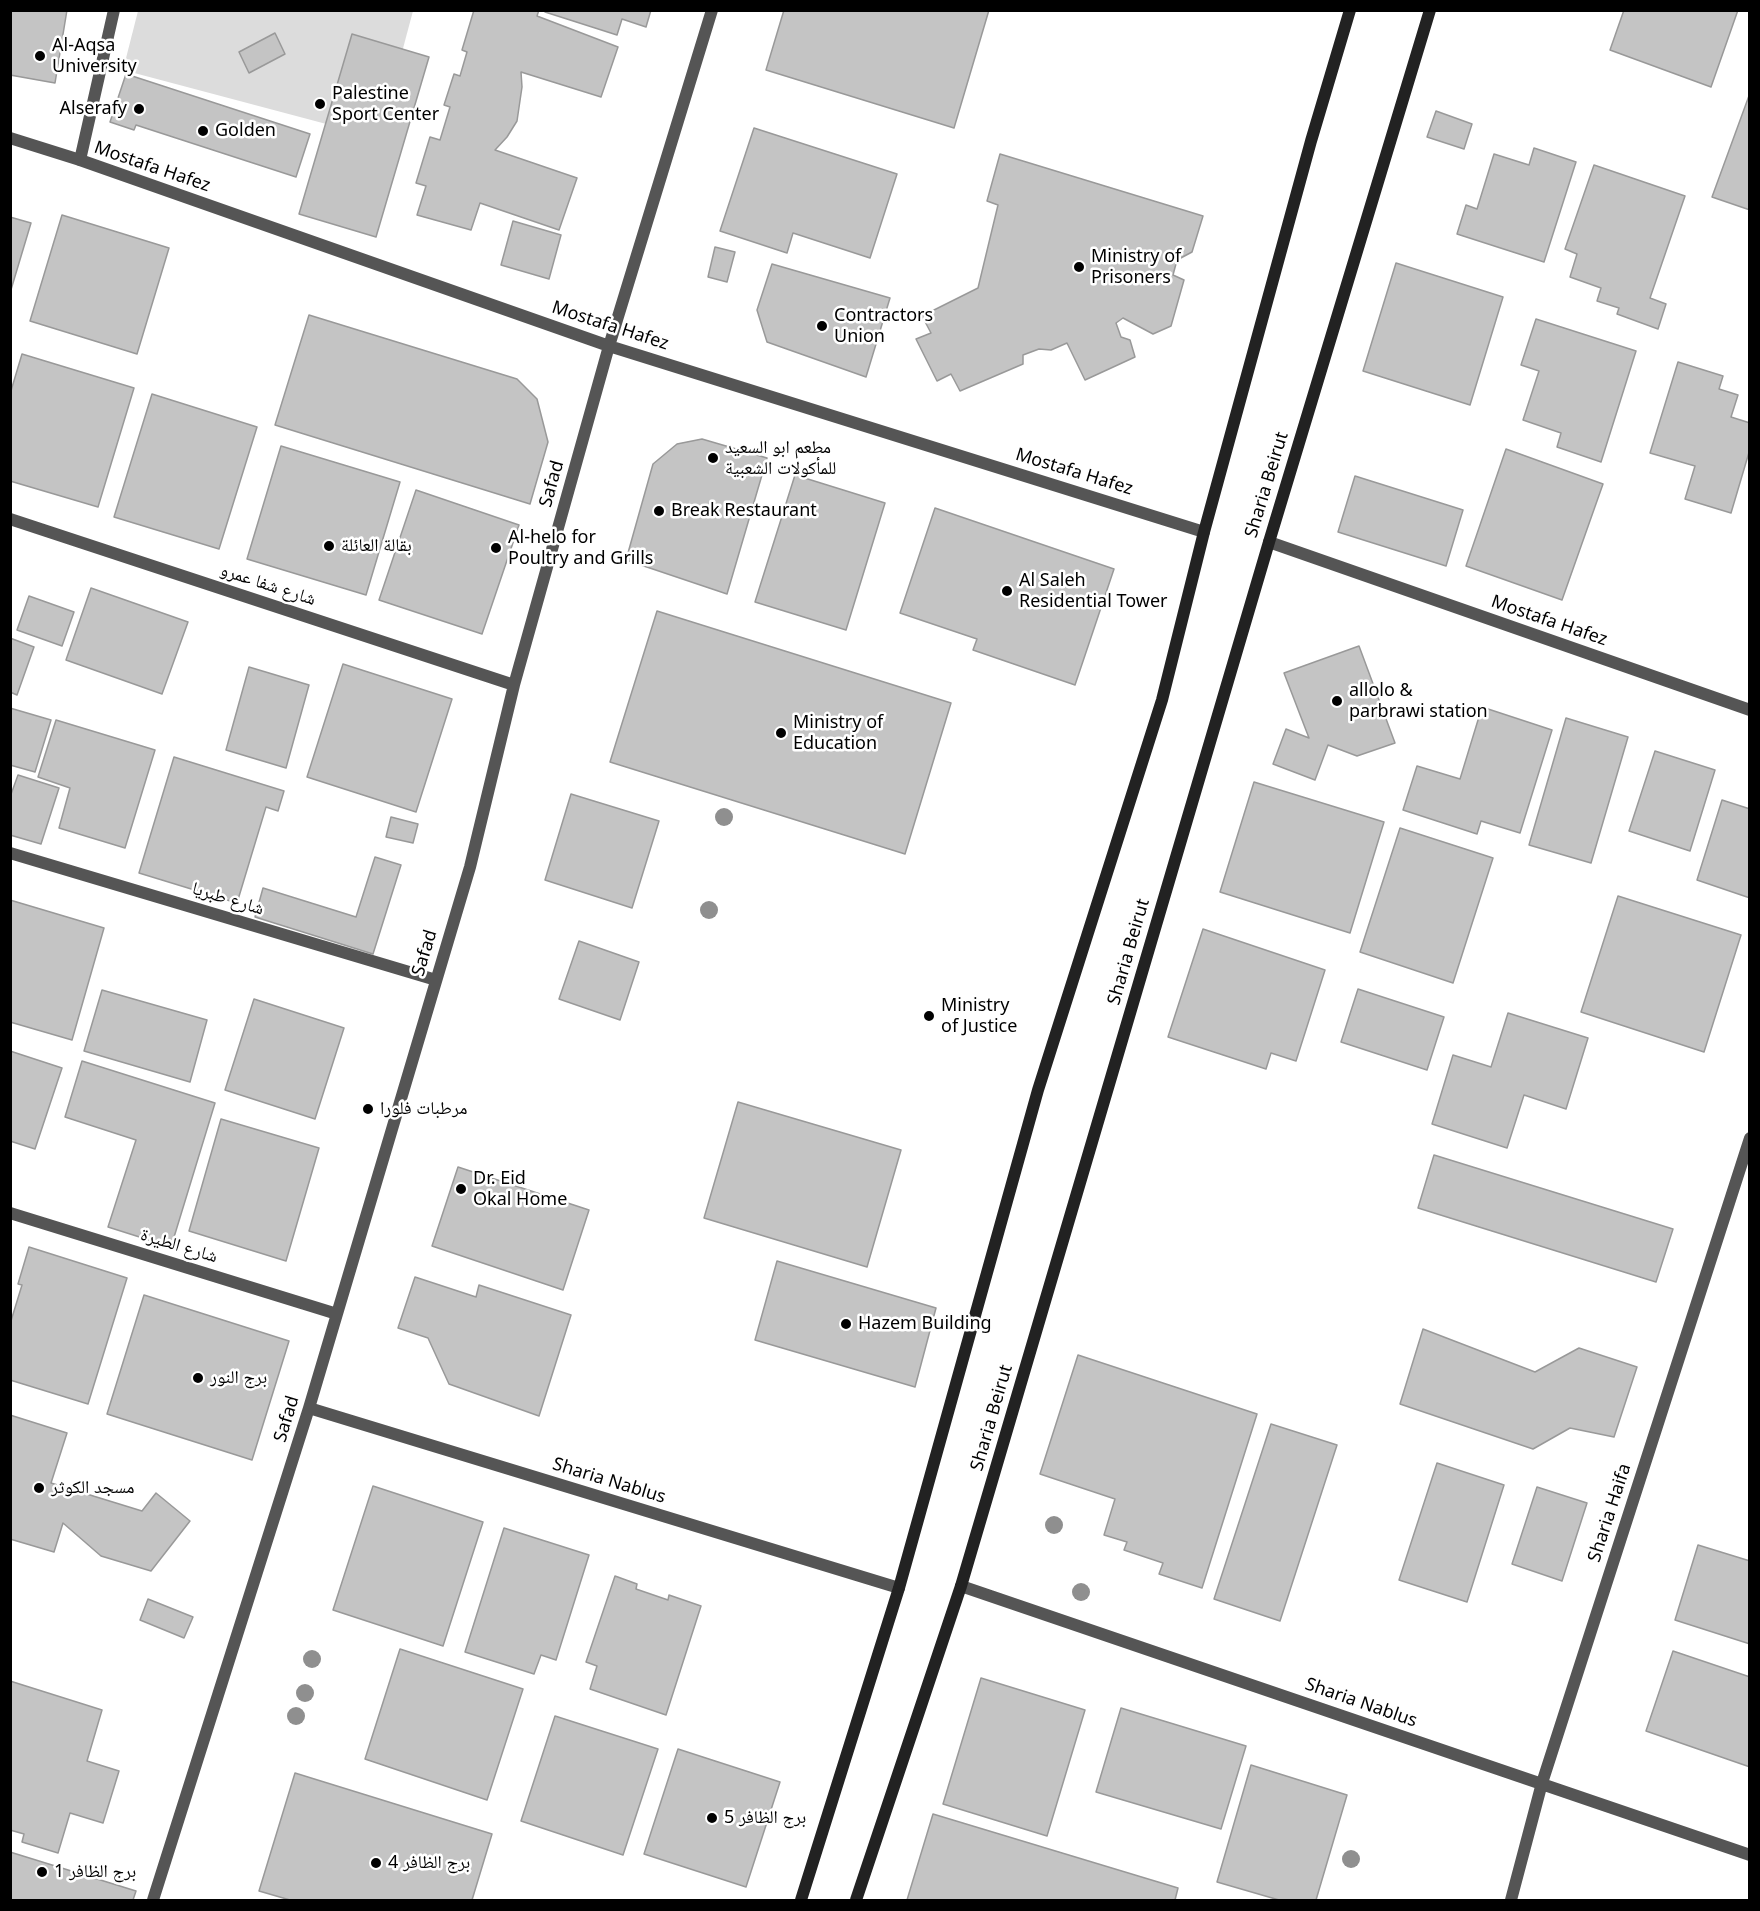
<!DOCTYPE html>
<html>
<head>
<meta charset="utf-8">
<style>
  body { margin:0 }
  #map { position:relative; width:1760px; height:1911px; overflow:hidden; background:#fff; font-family:"Noto Sans",sans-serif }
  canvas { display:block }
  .frame { position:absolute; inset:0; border:12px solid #000; pointer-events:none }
</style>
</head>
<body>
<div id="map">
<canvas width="1760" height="1911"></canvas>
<div class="frame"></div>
</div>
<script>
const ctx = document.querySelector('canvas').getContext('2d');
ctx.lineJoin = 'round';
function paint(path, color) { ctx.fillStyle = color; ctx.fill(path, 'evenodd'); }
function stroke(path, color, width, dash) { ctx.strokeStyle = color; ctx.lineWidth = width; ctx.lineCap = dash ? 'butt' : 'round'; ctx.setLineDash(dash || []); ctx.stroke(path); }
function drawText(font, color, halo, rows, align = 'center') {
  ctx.font = font + ' "Noto Sans","Noto Naskh Arabic",sans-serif'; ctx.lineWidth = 5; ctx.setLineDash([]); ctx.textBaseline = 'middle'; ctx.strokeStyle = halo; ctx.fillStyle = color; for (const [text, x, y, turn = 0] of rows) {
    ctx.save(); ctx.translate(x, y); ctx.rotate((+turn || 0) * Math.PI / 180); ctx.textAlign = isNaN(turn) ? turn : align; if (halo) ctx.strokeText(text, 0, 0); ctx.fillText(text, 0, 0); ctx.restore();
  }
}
paint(new Path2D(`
  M 138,11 L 413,11 L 379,138 L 123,70 Z`), '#dcdcdc');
const building = new Path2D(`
  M 10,10 L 67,10 L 55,83 L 10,75 Z
  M 474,10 L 539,10 L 537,16 L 618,47 L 601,97 L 521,72 L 522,87 L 517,121 L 507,137 L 495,150 L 577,178 L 559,230 L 480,203 L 471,230 L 417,215 L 426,186 L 416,183 L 430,137 L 440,140 L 450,107 L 444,105 L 454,74 L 460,76 L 467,52 L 462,50 Z
  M 545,10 L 651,10 L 646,27 L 622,19 L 617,35 L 545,12 Z
  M 784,10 L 989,10 L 954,128 L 766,70 Z
  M 1624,10 L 1738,10 L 1711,87 L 1610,50 Z
  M 275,33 L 285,54 L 249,73 L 239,52 Z
  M 352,34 L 429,57 L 376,237 L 299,214 Z
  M 126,74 L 310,134 L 296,177 L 136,125 L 134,130 L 110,122 Z
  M 1750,93 L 1750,210 L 1712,197 Z
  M 1436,111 L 1472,124 L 1464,149 L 1427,137 Z
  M 754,128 L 897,174 L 870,258 L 793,233 L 787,253 L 720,231 Z
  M 1534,148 L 1576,162 L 1544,262 L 1457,234 L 1466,205 L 1477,209 L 1494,154 L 1529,165 Z
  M 1000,154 L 1203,216 L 1192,252 L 1177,260 L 1173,275 L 1184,280 L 1171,326 L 1153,334 L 1123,318 L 1116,323 L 1121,337 L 1130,340 L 1135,357 L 1085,380 L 1067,343 L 1051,350 L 1039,349 L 1023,355 L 1023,364 L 960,391 L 951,374 L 937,381 L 916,339 L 931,333 L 922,316 L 978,288 L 998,205 L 987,201 Z
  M 1594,165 L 1685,196 L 1650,298 L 1666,304 L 1658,329 L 1617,314 L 1619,308 L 1597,301 L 1601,288 L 1570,277 L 1577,254 L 1565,249 Z
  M 62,215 L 169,248 L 137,354 L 30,321 Z
  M 10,217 L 31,223 L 10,293 Z
  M 513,221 L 561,235 L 549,279 L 501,265 Z
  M 715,247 L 735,252 L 727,282 L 708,277 Z
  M 1396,263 L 1503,297 L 1470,405 L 1363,371 Z
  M 772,264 L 890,298 L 866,377 L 767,342 L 757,310 Z
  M 309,315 L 517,379 L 537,399 L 548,442 L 530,504 L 275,425 Z
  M 1536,319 L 1636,351 L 1601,462 L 1557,447 L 1561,433 L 1523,420 L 1539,371 L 1521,365 Z
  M 22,354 L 134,388 L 98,507 L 10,481 L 10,394 Z
  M 1678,362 L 1723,376 L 1719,389 L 1738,395 L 1731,417 L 1750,423 L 1750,449 L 1731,513 L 1685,499 L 1695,466 L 1650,453 Z
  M 152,394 L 257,427 L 219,549 L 114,517 Z
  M 702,439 L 767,458 L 727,594 L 626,560 L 653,464 L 677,444 Z
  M 281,446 L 400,482 L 366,595 L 247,559 Z
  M 1506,449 L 1603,484 L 1562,600 L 1466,566 Z
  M 795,475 L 885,503 L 846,630 L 755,602 Z
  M 1355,476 L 1463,510 L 1446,566 L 1338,532 Z
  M 416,490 L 519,525 L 482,634 L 379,600 Z
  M 935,508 L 1114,569 L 1075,685 L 973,650 L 977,639 L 900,613 Z
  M 91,588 L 188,622 L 162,694 L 66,660 Z
  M 29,596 L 74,612 L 62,646 L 17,630 Z
  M 657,611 L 951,703 L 905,854 L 610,762 Z
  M 10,638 L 34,647 L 17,695 L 10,692 Z
  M 1359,646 L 1395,743 L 1357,756 L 1328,745 L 1315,780 L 1273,764 L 1286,729 L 1309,738 L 1284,673 Z
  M 343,664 L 452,699 L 416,812 L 307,777 Z
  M 249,667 L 309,685 L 286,768 L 226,750 Z
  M 1482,707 L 1552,730 L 1520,833 L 1481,821 L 1477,834 L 1403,810 L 1417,766 L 1460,779 Z
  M 10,708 L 51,720 L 35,772 L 10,765 Z
  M 1566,718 L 1628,737 L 1591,863 L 1529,845 Z
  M 56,720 L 155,750 L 125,848 L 59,828 L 70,788 L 38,777 Z
  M 1655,751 L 1715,770 L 1690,851 L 1629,831 Z
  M 174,757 L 284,791 L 278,811 L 266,807 L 237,903 L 139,873 Z
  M 18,775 L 59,788 L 41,844 L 10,835 L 10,797 Z
  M 1254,782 L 1384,822 L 1350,933 L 1220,892 Z
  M 571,794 L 659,821 L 632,908 L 545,880 Z
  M 1722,800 L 1750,809 L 1750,898 L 1697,880 Z
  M 391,817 L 418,824 L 413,843 L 386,837 Z
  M 1400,828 L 1493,858 L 1453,983 L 1360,952 Z
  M 375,857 L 401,865 L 373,954 L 255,917 L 263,888 L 356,917 Z
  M 1618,896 L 1741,935 L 1704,1052 L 1581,1012 Z
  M 10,900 L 104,928 L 72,1040 L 10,1022 Z
  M 1203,929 L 1325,970 L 1296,1061 L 1271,1053 L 1266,1069 L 1168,1037 Z
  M 579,941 L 639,962 L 620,1020 L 559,999 Z
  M 1358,989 L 1444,1017 L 1427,1070 L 1341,1042 Z
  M 102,990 L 207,1020 L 190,1082 L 84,1051 Z
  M 254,999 L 344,1028 L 315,1119 L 225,1090 Z
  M 1508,1013 L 1588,1038 L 1566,1109 L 1524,1095 L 1507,1148 L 1432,1124 L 1453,1055 L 1491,1067 Z
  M 10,1051 L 62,1068 L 35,1149 L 10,1141 Z
  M 82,1061 L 215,1103 L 171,1247 L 108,1227 L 136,1140 L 65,1117 Z
  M 738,1102 L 901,1150 L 867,1267 L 704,1218 Z
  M 221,1119 L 319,1148 L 286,1261 L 189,1231 Z
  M 1434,1155 L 1673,1229 L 1656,1282 L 1418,1208 Z
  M 458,1167 L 589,1210 L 563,1290 L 432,1246 Z
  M 29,1247 L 127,1278 L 88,1404 L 10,1380 L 10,1324 L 22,1285 L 18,1284 Z
  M 777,1261 L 936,1308 L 915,1387 L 755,1340 Z
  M 415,1277 L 476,1297 L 479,1285 L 571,1315 L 539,1416 L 449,1384 L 428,1338 L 398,1328 Z
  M 144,1295 L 289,1341 L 252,1460 L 107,1414 Z
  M 1423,1329 L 1535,1372 L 1579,1348 L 1637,1367 L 1614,1437 L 1570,1428 L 1533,1449 L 1400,1404 Z
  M 1078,1355 L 1257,1414 L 1202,1588 L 1159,1574 L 1163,1563 L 1124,1550 L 1127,1542 L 1104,1535 L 1115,1499 L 1040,1474 Z
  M 10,1415 L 67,1433 L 51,1483 L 142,1511 L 156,1493 L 190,1521 L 151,1571 L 101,1556 L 63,1523 L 54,1552 L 10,1539 Z
  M 1271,1424 L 1337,1445 L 1280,1621 L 1214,1599 Z
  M 1437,1463 L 1504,1485 L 1467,1602 L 1399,1580 Z
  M 373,1486 L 483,1522 L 443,1646 L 333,1610 Z
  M 1537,1487 L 1587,1503 L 1562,1581 L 1512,1564 Z
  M 504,1528 L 589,1555 L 556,1660 L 541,1655 L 534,1674 L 465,1652 Z
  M 1698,1545 L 1750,1561 L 1750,1644 L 1675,1620 Z
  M 615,1576 L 637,1584 L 636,1589 L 668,1600 L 669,1595 L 701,1606 L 666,1715 L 590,1689 L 597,1666 L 586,1662 Z
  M 148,1599 L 193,1617 L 184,1638 L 140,1620 Z
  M 400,1649 L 523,1689 L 487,1800 L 365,1759 Z
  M 1673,1651 L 1750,1677 L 1750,1767 L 1646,1731 Z
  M 981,1678 L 1085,1710 L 1047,1836 L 943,1804 Z
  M 10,1681 L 102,1710 L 87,1761 L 119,1771 L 103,1823 L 70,1813 L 58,1853 L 22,1842 L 24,1834 L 10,1830 Z
  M 1121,1708 L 1246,1746 L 1221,1829 L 1096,1792 Z
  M 555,1716 L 658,1749 L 623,1855 L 521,1821 Z
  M 678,1749 L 780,1782 L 746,1887 L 644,1854 Z
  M 1251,1765 L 1347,1795 L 1316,1900 L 1279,1900 L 1217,1882 Z
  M 295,1773 L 492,1834 L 472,1900 L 290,1900 L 259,1891 Z
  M 933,1814 L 1178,1888 L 1175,1900 L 907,1900 Z
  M 10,1852 L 136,1891 L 133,1900 L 10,1900 Z`);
paint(building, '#c4c4c4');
stroke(building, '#999', 1.5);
stroke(new Path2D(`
  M 80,160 L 114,10`), '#555', 12);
stroke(new Path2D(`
  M 10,138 L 80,160 L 609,346 L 1204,532
  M 10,519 L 514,685
  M 1269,542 L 1750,710
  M 10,853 L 436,980
  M 10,1213 L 337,1314
  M 309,1408 L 899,1588
  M 961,1586 L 1750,1855
  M 153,1900 L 309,1408 L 470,867 L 514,685 L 609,346 L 712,10
  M 1511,1900 L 1542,1783 L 1750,1138`), '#555', 12);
stroke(new Path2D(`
  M 801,1900 L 899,1588 L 1038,1090 L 1162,700 L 1204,532 L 1311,141 L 1350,10
  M 856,1900 L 961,1586 L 1269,542 L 1430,10`), '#222', 12);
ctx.fillStyle = '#8f8f8f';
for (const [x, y] of [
  [724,817],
  [709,910],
  [1054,1525],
  [1081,1592],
  [312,1659],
  [305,1693],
  [296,1716],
  [1351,1859]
]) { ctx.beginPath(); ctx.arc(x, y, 9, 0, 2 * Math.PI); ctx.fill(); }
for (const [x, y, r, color] of [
  [40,56,6,"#000"],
  [320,104,6,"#000"],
  [139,109,6,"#000"],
  [203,131,6,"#000"],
  [1079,267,6,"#000"],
  [822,326,6,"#000"],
  [713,458,6,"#000"],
  [659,511,6,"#000"],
  [329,546,6,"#000"],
  [496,548,6,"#000"],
  [1007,591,6,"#000"],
  [1337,701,6,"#000"],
  [781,733,6,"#000"],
  [929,1016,6,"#000"],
  [368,1109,6,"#000"],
  [461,1189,6,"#000"],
  [846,1324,6,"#000"],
  [198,1378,6,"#000"],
  [39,1488,6,"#000"],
  [712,1818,6,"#000"],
  [376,1863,6,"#000"],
  [42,1872,6,"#000"]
]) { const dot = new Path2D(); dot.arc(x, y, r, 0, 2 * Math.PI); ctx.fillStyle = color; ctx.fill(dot); stroke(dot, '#fff', 2); }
drawText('18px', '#000', '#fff', [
  ["Al-Aqsa",52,46],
  ["University",52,67],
  ["Palestine",332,94],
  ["Sport Center",332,115],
  ["Alserafy",127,109,"right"],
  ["Golden",215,131],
  ["Ministry of",1091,257],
  ["Prisoners",1091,278],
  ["Contractors",834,316],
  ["Union",834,337],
  ["مطعم ابو السعيد",725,448],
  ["للمأكولات الشعبية",725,469],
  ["Break Restaurant",671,511],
  ["Al-helo for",508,538],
  ["Poultry and Grills",508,559],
  ["بقالة العائلة",341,546],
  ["Al Saleh",1019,581],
  ["Residential Tower",1019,602],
  ["allolo &",1349,691],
  ["parbrawi station",1349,712],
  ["Ministry of",793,723],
  ["Education",793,744],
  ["Ministry",941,1006],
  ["of Justice",941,1027],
  ["مرطبات فلورا",380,1109],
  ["Dr. Eid",473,1179],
  ["Okal Home",473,1200],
  ["Hazem Building",858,1324],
  ["برج النور",210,1378],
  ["مسجد الكوثر",51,1488],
  ["برج الظافر 5",724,1818],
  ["برج الظافر 4",388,1863],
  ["برج الظافر 1",54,1872]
], 'left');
drawText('18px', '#000', '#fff', [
  ["Mostafa Hafez",152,167,19],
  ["Mostafa Hafez",610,326,18],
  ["Mostafa Hafez",1074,472,17],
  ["Safad",552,484,-74],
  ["Sharia Beirut",1267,485,-73],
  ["شارع شفا عمرو",268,585,18],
  ["Mostafa Hafez",1549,621,19],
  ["شارع طبريا",228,899,17],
  ["Sharia Beirut",1129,952,-74],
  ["Safad",425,953,-73],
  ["شارع الطيرة",179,1246,17],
  ["Sharia Beirut",992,1418,-74],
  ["Safad",287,1419,-73],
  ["Sharia Nablus",609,1481,17],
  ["Sharia Haifa",1610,1513,-72],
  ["Sharia Nablus",1361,1703,19]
]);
</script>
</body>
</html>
